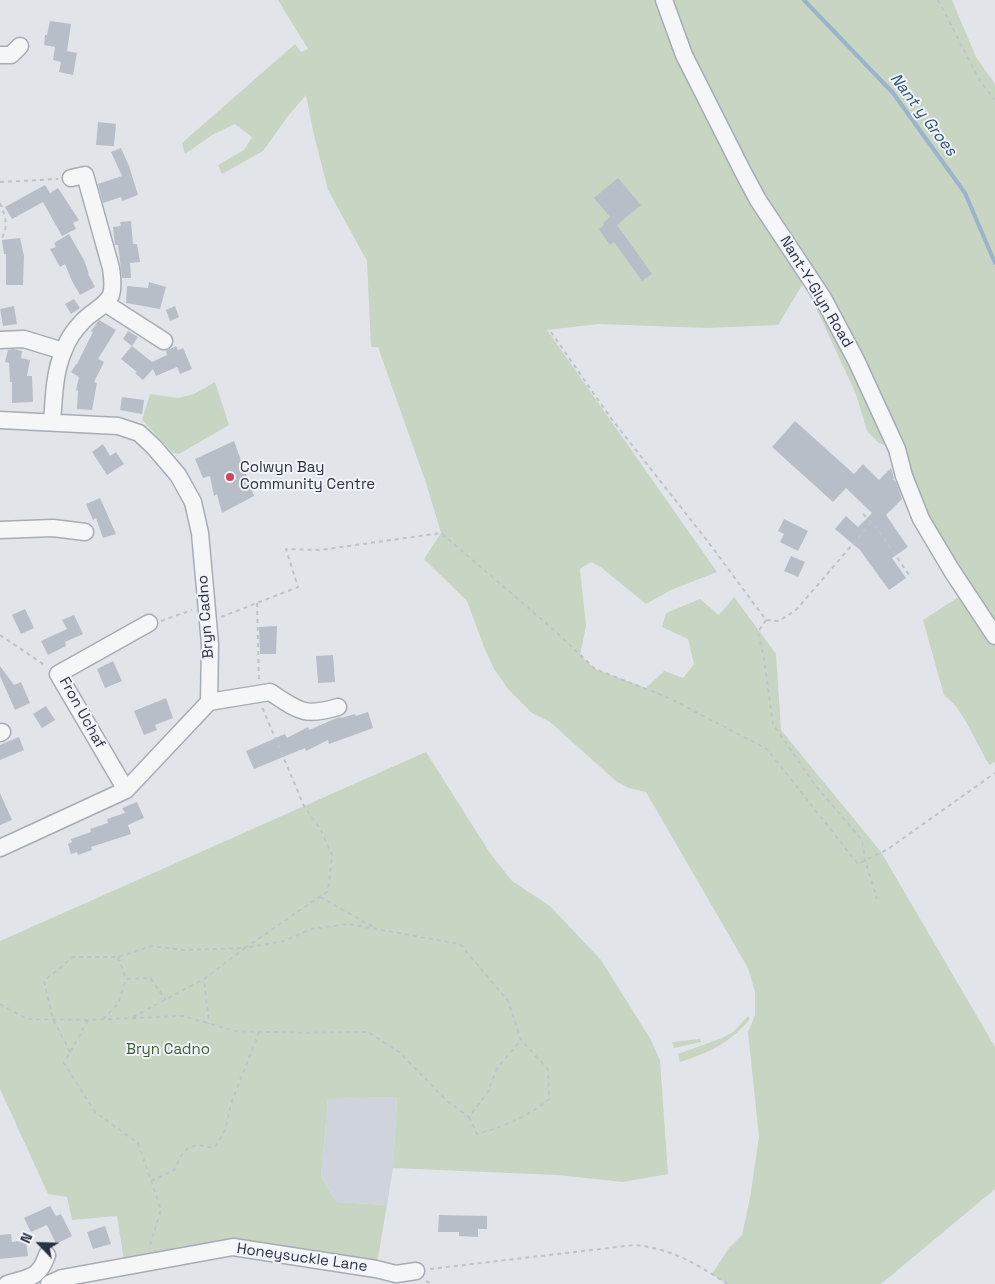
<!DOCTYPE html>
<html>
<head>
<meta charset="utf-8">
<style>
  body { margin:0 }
  #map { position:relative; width:995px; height:1284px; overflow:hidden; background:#e1e5ea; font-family:"Space Grotesk",sans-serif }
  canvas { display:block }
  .north { position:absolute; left:15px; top:1219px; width:50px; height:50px; -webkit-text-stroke:4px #f1f4f8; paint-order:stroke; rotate:294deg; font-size:14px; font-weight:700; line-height:20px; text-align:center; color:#293243 }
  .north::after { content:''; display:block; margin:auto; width:18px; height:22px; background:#293243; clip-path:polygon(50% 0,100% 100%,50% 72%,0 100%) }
</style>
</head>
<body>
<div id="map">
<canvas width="995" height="1284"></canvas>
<div class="north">N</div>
</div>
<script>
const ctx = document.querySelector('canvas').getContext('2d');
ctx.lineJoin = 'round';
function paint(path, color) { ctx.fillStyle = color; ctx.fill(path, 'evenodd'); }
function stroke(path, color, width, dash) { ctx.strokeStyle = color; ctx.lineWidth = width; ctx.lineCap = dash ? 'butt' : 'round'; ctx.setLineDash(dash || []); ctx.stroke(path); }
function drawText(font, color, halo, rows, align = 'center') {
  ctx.font = font + ' "Space Grotesk",sans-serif'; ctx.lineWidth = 4; ctx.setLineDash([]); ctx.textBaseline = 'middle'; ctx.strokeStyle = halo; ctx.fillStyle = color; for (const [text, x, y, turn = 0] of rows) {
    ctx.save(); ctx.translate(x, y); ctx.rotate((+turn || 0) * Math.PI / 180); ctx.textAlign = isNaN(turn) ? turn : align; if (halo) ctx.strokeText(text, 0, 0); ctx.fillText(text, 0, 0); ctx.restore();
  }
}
paint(new Path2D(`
  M 397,1097 L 393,1168 L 387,1205 L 337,1202 L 321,1177 L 328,1099 Z`), '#cfd4dc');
paint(new Path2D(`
  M 278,0 L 952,0 L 976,57 L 995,84 L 995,628 L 918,499 L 922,496 L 914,489 L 825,287 L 802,250 L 775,214 L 893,448 L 879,443 L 867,431 L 856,394 L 804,282 L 778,325 L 707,328 L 598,324 L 547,330 L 717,572 L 671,590 L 646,604 L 602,568 L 591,562 L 580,569 L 586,626 L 580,655 L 595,669 L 646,688 L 664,671 L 683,678 L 694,664 L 688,639 L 662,627 L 666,613 L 700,599 L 719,615 L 734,597 L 776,654 L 781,730 L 881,852 L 995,1047 L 995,1189 L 881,1284 L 727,1284 L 712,1274 L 729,1248 L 742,1235 L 750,1198 L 759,1137 L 748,1032 L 755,1015 L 755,992 L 748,968 L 646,792 L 629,788 L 617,782 L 550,722 L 532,713 L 508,689 L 494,669 L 484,647 L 467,601 L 424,559 L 441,533 L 426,483 L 378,347 L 371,347 L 367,261 L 328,190 L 313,131 L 306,95 L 288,116 L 263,151 L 222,174 L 218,165 L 244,150 L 252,137 L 235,124 L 212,135 L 185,154 L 182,143 L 295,44 L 301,52 L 308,49 Z
  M 215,382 L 229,425 L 179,454 L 173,453 L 142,420 L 150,394 L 178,398 L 194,394 Z
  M 960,596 L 995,643 L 995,762 L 989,765 L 965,720 L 956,706 L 944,695 L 923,620 Z
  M 426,752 L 490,853 L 512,881 L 550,906 L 601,960 L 651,1040 L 660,1060 L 668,1174 L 623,1182 L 557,1175 L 393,1168 L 397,1097 L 328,1099 L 321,1177 L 337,1202 L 387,1205 L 376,1269 L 233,1247 L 125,1267 L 117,1216 L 72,1220 L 67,1197 L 48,1194 L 0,1089 L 0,941 Z
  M 748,1016 L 750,1019 C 730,1043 709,1053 680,1062 L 678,1054 L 722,1038 L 733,1032 Z
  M 700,1039 L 701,1042 L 674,1048 L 672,1042 Z`), '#c7d5c2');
stroke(new Path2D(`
  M 804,0 L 893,93 L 965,193 L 995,263`), '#9bb3cc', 4);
paint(new Path2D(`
  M 50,21 L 71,24 L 67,51 L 77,53 L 73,75 L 59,72 L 61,62 L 53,60 L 55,47 L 44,45 L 45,35 L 47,35 Z
  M 98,122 L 116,124 L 114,146 L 96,145 Z
  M 121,148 L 129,166 L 138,195 L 122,201 L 121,197 L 103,203 L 98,184 L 122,176 L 111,152 Z
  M 618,178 L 641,205 L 617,225 L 652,274 L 642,281 L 614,242 L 610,245 L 599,229 L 604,225 L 603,223 L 610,217 L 594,198 Z
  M 45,185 L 50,193 L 58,188 L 79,220 L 73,223 L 76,229 L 62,236 L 43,202 L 12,219 L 5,207 Z
  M 131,221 L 133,244 L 137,244 L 140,262 L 130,263 L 131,278 L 122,278 L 118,245 L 115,245 L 113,227 L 121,226 L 120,222 Z
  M 69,234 L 84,260 L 89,274 L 88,274 L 95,287 L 80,295 L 72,281 L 65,264 L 60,267 L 50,249 L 56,247 L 54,243 Z
  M 20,238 L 24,256 L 23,285 L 6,285 L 6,254 L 4,254 L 2,240 Z
  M 149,282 L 166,287 L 160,309 L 126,303 L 127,286 L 148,288 Z
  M 74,299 L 80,308 L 71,314 L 65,304 Z
  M 14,306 L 17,324 L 3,326 L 0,309 Z
  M 175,306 L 179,317 L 170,321 L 166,310 Z
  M 99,320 L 116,330 L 98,359 L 104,362 L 94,382 L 97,383 L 92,410 L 77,409 L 78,391 L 76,390 L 79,377 L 71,372 L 76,364 L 77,364 L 93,332 L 91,331 Z
  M 128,331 L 138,337 L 132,346 L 123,339 Z
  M 132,346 L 152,362 L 167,355 L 166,351 L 176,346 L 178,350 L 183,348 L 192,369 L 180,374 L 177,367 L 156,376 L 153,369 L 143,380 L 135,373 L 137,372 L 121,359 Z
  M 14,349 L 22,351 L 21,358 L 30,360 L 27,376 L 32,376 L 33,402 L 12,403 L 12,382 L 10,382 L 9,363 L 5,362 L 8,350 Z
  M 122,397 L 144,400 L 142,414 L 120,410 Z
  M 795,421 L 854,474 L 863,464 L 879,480 L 891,468 L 894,478 L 893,479 L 896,482 L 902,499 L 886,515 L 908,547 L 892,558 L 906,578 L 889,590 L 860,550 L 835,529 L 846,516 L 858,527 L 872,513 L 846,488 L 833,502 L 772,447 Z
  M 234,441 L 254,496 L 222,513 L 217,494 L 214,496 L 210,476 L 203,478 L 195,459 Z
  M 103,444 L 110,456 L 116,452 L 124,464 L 107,475 L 92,452 Z
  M 100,498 L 116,534 L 103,538 L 96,518 L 93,520 L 86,504 Z
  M 784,519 L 808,531 L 798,551 L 780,542 L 784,534 L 778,531 Z
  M 791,556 L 805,562 L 798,577 L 784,571 Z
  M 25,609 L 34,628 L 21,634 L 12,615 Z
  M 74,615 L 83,634 L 65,642 L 66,646 L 48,655 L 41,641 L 67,629 L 62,620 Z
  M 277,626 L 276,654 L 260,654 L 259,627 Z
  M 333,655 L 335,682 L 318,683 L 316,656 Z
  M 113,661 L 122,681 L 105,688 L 97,669 Z
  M 0,666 L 14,685 L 21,682 L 30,703 L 15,710 L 0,676 Z
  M 166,698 L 173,718 L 155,725 L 157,730 L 144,735 L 134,711 Z
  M 46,706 L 55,720 L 42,728 L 33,714 Z
  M 368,712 L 373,728 L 329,744 L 328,740 L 306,751 L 305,748 L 254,769 L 246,751 L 285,734 L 287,738 L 308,727 L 309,730 L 339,717 L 341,718 L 355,714 L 356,716 Z
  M 19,737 L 24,750 L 0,760 L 0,745 Z
  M 0,793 L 12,820 L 0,825 Z
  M 137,802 L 144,818 L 128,825 L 131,834 L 91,847 L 92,850 L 78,855 L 77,852 L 71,854 L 68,844 L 72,842 L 71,839 L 91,832 L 90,829 L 108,823 L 107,819 L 125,813 L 122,808 Z
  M 50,1206 L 56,1216 L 61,1214 L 72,1236 L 56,1244 L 47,1225 L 31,1232 L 24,1218 Z
  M 439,1215 L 487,1216 L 487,1229 L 478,1229 L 478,1237 L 459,1236 L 459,1232 L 438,1232 Z
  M 105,1226 L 111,1244 L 93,1249 L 87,1232 Z
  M 11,1234 L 12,1242 L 26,1240 L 28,1256 L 0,1259 L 0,1235 Z`), '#b8bec8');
const minor = new Path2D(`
  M 664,0 L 684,55 L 743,172 L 758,200 L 823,298 L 856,360 L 897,449 L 904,476 L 921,519 L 952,571 L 995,636
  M 0,55 L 11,55 L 20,46
  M 105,303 L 164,341
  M 0,340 L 24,339 L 63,351
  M 0,420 L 118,426 L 139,433 L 154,447 L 178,475 L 193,502 L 200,533 L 210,644 L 209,702 L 126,790 L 0,848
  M 52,422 C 54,398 54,372 64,350 C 68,339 75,329 83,321 C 91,312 106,306 111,295 C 114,286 112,277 111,268 L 85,175 L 71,178
  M 0,530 L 53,528 L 85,532
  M 209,702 L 270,692 C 299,711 304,717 338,707
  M 0,733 L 2,732
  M 126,790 L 58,674 L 149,623
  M 7,1284 C 29,1277 39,1279 47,1255
  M 49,1284 L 62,1278 L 233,1247 L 376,1269 L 396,1274 L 416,1271`);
stroke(minor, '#a6acb5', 19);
stroke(new Path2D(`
  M 938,0 L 980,81 L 995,100
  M 0,182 L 58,179
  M 0,203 C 6,217 9,228 0,241
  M 551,332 L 610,417 L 709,543 L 766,620 L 779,621 L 796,610 L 871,523
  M 863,514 L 877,528 L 911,578
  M 257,603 L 259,680
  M 221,617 L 298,587 L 286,549 L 320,550 L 441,533 L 554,630 L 595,669 L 669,698 L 767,749 L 858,864 L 888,849 L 995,773
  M 766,620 L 758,632 L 764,659 L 773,724 L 815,785 L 862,840 L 865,860 L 877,899
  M 161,621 L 192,610
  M 0,635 L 46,666
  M 320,897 L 377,929
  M 118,957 L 126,979 L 150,978 L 166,1000
  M 0,1004 L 27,1019 L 88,1020 L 183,1016 L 235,1031 L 305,1033 L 368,1032 L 399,1052 L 447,1101 L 469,1117 L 487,1093 L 498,1067 L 521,1040 L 508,1001 L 460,944 L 348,924 L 311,929 L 284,941 L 245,948 L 204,979 L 209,1024
  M 133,1017 L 204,979
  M 103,1019 L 118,1004 L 126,979
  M 88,1020 L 64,1063 L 95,1112 L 138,1143 L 161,1210 L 149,1249
  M 70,1052 L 53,1019 L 44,981 L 73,957 L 118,957 L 152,946 L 183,950 L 245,948 L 328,891 L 332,855 L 321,830 L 304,806 L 262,707
  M 469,1117 L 477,1134 C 505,1126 526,1118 549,1099 L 548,1069 L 521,1040
  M 151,1181 L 174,1170 L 181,1156 L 188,1148 L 198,1145 L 214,1148 L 225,1131 L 231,1104 L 259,1032
  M 430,1269 L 634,1245 C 670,1248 698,1264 727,1284
  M 426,1281 L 432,1284`), '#bfc3c9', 2, [4, 4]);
stroke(minor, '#f4f6f8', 16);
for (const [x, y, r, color] of [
  [230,477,5,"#d44158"]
]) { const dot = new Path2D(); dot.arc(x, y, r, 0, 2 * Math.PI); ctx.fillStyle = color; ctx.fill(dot); stroke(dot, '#f1f4f8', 2); }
drawText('15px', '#293243', '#f1f4f8', [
  ["Nant-Y-Glyn Road",816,292,59],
  ["Bryn Cadno",206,617,-94],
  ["Fron Uchaf",82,713,61],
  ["Honeysuckle Lane",302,1258,8]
]);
drawText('15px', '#293243', '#f1f4f8', [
  ["Colwyn Bay",240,468],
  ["Community Centre",240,485]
], 'left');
drawText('15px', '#3d5f35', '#f1f4f8', [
  ["Bryn Cadno",168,1050]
]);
drawText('italic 16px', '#315179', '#f1f4f8', [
  ["Nant y Groes",923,115,53]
]);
</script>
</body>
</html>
